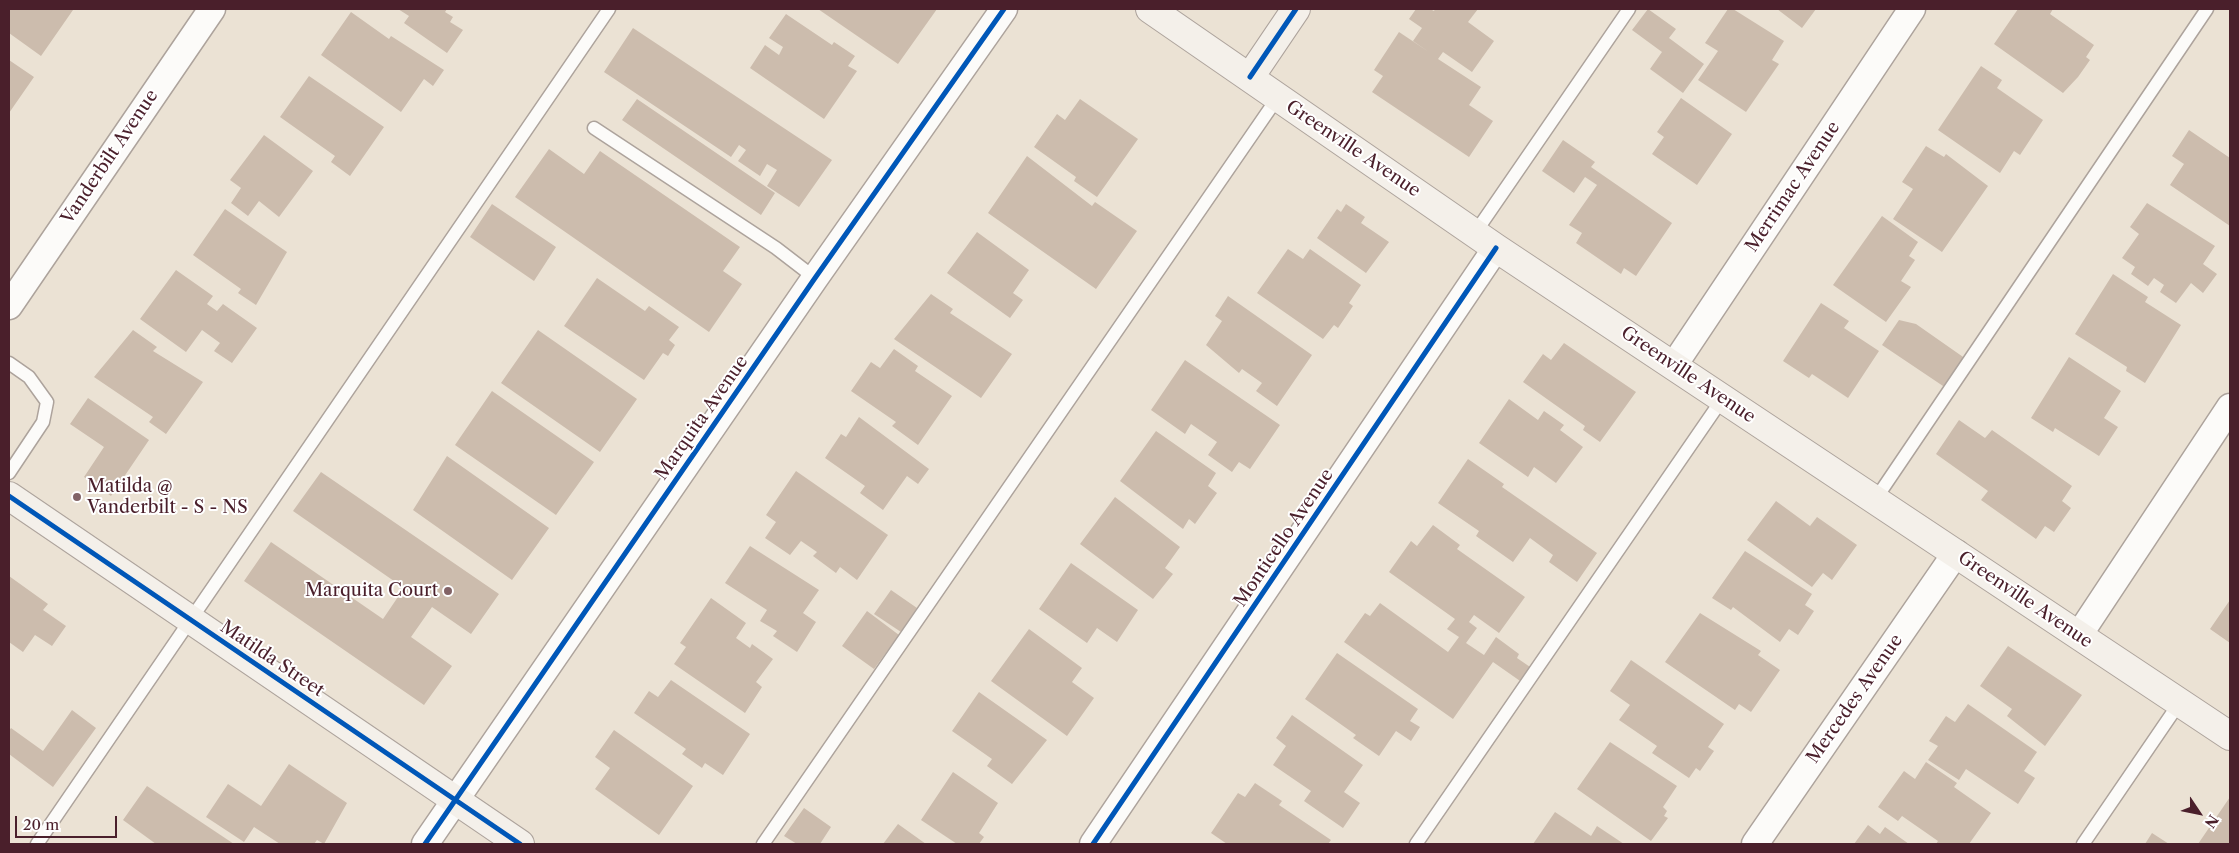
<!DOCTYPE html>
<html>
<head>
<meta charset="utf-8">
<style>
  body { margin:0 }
  #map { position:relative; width:2239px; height:853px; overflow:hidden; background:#ebe2d4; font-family:"Libre Caslon Text",serif }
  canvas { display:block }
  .frame { position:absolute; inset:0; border:10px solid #4a1f2b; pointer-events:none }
  .north { position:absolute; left:2174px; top:788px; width:50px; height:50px; -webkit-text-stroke:4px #fff; paint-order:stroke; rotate:124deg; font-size:14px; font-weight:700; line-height:20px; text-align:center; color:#4a1f2b }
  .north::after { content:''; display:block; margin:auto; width:18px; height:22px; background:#4a1f2b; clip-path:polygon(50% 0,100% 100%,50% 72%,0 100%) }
  .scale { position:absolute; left:15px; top:816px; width:102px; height:22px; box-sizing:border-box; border:2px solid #4a1f2b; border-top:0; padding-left:6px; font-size:15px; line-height:18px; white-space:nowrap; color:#4a1f2b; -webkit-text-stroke:4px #fff; paint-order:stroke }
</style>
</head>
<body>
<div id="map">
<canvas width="2239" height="853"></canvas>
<div class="frame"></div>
<div class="north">N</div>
<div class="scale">20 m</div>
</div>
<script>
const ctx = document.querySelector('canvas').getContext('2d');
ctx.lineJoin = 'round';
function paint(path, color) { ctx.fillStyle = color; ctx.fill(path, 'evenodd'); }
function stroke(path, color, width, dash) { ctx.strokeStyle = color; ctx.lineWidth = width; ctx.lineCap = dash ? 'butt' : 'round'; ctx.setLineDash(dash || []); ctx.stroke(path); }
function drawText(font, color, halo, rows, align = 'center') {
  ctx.font = font + ' "Libre Caslon Text",serif'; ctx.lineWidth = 4; ctx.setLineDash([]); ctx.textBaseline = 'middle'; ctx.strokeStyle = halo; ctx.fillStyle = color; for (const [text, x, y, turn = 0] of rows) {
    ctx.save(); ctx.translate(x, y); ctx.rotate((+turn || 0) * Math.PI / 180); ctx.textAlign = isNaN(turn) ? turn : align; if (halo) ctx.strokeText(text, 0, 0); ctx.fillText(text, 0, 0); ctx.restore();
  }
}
paint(new Path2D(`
  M 9,9 L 71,9 L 73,10 L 41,56 L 9,33 Z
  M 398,9 L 447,9 L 445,12 L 453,17 L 450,22 L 463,30 L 447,53 L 404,23 L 409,16 Z
  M 818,9 L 937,9 L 898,64 Z
  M 1416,9 L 1430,9 L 1434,11 L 1435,9 L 1478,9 L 1468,22 L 1494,41 L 1472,72 L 1443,52 L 1438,59 L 1481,87 L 1469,105 L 1493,121 L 1469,157 L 1372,92 L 1383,76 L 1374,70 L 1399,32 L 1429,52 L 1413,41 L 1422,28 L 1409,19 Z
  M 1648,9 L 1676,29 L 1669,38 L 1704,64 L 1683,93 L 1650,69 L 1662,52 L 1632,30 Z
  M 1728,9 L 1733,9 L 1784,41 L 1772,60 L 1779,64 L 1746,112 L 1698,80 L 1718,51 L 1705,43 Z
  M 1777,9 L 1816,9 L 1802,28 Z
  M 2018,9 L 2053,9 L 2050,14 L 2094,45 L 2086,57 L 2090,60 L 2078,77 L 2063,93 L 1994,44 Z
  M 351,12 L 389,39 L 391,36 L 444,70 L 433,86 L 424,79 L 401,112 L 321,55 Z
  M 786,14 L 832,45 L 834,42 L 855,56 L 848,66 L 857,71 L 824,119 L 750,68 L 765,45 L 779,55 L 783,47 L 769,38 Z
  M 633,28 L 832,160 L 799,207 L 767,186 L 777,170 L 767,164 L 760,176 L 738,161 L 746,150 L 739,145 L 731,157 L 604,72 Z
  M 9,60 L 34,77 L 9,113 Z
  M 1981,66 L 2002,80 L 1997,88 L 2043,120 L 2020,155 L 2014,151 L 2000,173 L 1938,130 Z
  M 309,76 L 384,127 L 350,176 L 331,162 L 335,156 L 280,117 Z
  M 1681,98 L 1732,134 L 1697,185 L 1652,154 L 1664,137 L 1657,132 Z
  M 637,99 L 775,193 L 761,215 L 622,120 Z
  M 1080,99 L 1138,139 L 1097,197 L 1074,181 L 1076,177 L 1034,147 L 1057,114 L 1065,120 Z
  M 2189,130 L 2230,158 L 2230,226 L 2170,185 L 2184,164 L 2172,156 Z
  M 264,135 L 313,171 L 279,217 L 259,201 L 248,216 L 231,203 L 241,188 L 230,180 Z
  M 1563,140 L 1595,162 L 1591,167 L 1672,223 L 1636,276 L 1624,268 L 1621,274 L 1576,243 L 1582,233 L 1569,225 L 1597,185 L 1585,177 L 1574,193 L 1542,171 Z
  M 1926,146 L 1944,157 L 1946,154 L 1988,186 L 1942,252 L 1893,219 L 1913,189 L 1902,182 Z
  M 549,149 L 584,174 L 600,151 L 740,247 L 723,271 L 742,284 L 709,332 L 515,197 Z
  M 1027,156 L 1092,206 L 1095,202 L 1137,231 L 1096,289 L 988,213 Z
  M 2147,203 L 2215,246 L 2203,264 L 2217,274 L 2203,293 L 2191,283 L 2176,303 L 2160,292 L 2164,285 L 2154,278 L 2148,286 L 2131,274 L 2135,267 L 2122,258 L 2139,234 L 2130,227 Z
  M 492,204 L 556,247 L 534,281 L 470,237 Z
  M 1346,204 L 1365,217 L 1361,223 L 1389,242 L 1366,273 L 1317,238 L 1337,209 L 1341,212 Z
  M 225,209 L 287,252 L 256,305 L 238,293 L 241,289 L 193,255 Z
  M 1882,216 L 1918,242 L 1909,256 L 1915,260 L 1901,281 L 1911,287 L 1886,322 L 1833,285 Z
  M 977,232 L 1029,270 L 1013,293 L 1023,300 L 1010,318 L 947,273 Z
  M 1288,249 L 1303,259 L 1310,249 L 1361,285 L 1349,303 L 1353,306 L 1338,328 L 1334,325 L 1323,339 L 1257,293 Z
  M 176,270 L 213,296 L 207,304 L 217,311 L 223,304 L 257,328 L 232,363 L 214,351 L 220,343 L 202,330 L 186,352 L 140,319 Z
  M 2113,274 L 2148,297 L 2145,302 L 2181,325 L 2145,383 L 2126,371 L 2127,367 L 2075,334 Z
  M 597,278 L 645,311 L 649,306 L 679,327 L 669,340 L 675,345 L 668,356 L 663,353 L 644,380 L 564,326 Z
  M 931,294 L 953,309 L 950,313 L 1012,354 L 981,398 L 894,339 Z
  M 1228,296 L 1312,355 L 1277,406 L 1256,391 L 1262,383 L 1242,369 L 1239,373 L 1206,345 L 1222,321 L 1215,316 Z
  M 1821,303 L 1849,321 L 1844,328 L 1879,351 L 1848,398 L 1812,374 L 1809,378 L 1783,361 Z
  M 1899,320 L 1916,324 L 1966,359 L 1946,388 L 1882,345 Z
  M 133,330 L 157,347 L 153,351 L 203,382 L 166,434 L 149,422 L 153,417 L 94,377 Z
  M 538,330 L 637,399 L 600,452 L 501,383 Z
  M 1564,343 L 1636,392 L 1600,442 L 1583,430 L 1585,426 L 1523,382 L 1543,354 L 1551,360 Z
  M 894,349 L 918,366 L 915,371 L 952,396 L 918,445 L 892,426 L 896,422 L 851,391 L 871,362 L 880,368 Z
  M 2069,357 L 2121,391 L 2104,418 L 2118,427 L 2099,456 L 2055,428 L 2053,432 L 2031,418 Z
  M 1185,360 L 1280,425 L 1250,469 L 1239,462 L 1232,472 L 1208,455 L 1217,442 L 1191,424 L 1185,434 L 1151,410 Z
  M 492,391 L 594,462 L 556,515 L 455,445 Z
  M 88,398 L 149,440 L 111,496 L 84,477 L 104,447 L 70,424 Z
  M 1509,399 L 1538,420 L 1544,411 L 1564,425 L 1560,430 L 1583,447 L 1556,483 L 1534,467 L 1528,477 L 1479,443 Z
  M 859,417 L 929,469 L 918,484 L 907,476 L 883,510 L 860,493 L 865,486 L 825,458 L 841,434 L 846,437 Z
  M 1959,420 L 1985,438 L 1992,430 L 2072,486 L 2062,501 L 2071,508 L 2054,532 L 2045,526 L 2036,539 L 1981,500 L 1988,491 L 1936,454 Z
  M 1156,431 L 1216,473 L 1208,486 L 1217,493 L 1195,524 L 1189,519 L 1183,529 L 1120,481 Z
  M 447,456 L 549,528 L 512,580 L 413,510 Z
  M 1468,459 L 1504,484 L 1502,487 L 1597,553 L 1577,582 L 1549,562 L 1553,555 L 1530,538 L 1513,562 L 1476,536 L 1479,531 L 1438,503 Z
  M 796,471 L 888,535 L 857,580 L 840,567 L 836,573 L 813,556 L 817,552 L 801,541 L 790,555 L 765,538 L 776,522 L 766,515 Z
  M 321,472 L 499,594 L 471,634 L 432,607 L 411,637 L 452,666 L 424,705 L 244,581 L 271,542 L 383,619 L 404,588 L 293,511 Z
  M 1115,497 L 1180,547 L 1165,568 L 1173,574 L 1153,599 L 1080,544 Z
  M 1776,501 L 1810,526 L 1817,517 L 1857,545 L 1832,580 L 1823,573 L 1812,587 L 1747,540 Z
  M 1433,525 L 1460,545 L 1457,549 L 1525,597 L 1499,633 L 1474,615 L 1469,622 L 1477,628 L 1466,643 L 1484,655 L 1496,637 L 1519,654 L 1517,658 L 1533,669 L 1523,683 L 1493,662 L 1453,719 L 1344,642 L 1365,613 L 1370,616 L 1380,603 L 1448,652 L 1459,637 L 1447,629 L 1455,619 L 1389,572 L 1411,541 L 1417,546 Z
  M 750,546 L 819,590 L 803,613 L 816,622 L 797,652 L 773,636 L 777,631 L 760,621 L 767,610 L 725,583 Z
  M 1745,551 L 1812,594 L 1805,605 L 1814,611 L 1798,635 L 1789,629 L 1780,642 L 1733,607 L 1731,610 L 1712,598 Z
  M 1071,563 L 1138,610 L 1117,642 L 1097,628 L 1087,643 L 1039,609 Z
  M 9,576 L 48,604 L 43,610 L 66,626 L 52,646 L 35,635 L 23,652 L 9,642 Z
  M 891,590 L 917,608 L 901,632 L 874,614 Z
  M 711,598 L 746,623 L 736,638 L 750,648 L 752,644 L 773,659 L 756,682 L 762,687 L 745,713 L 674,664 L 686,647 L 680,643 Z
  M 2230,600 L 2230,643 L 2210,629 Z
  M 867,611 L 899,635 L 874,669 L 842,646 Z
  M 1700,613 L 1761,651 L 1758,655 L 1780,670 L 1751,712 L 1739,704 L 1735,710 L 1665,662 Z
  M 1029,629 L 1082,668 L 1072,682 L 1094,698 L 1067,736 L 991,681 Z
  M 2008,646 L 2082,695 L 2045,746 L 2007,716 L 2012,709 L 1980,686 Z
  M 1337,653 L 1418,709 L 1410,721 L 1420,727 L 1411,741 L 1396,731 L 1379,756 L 1353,738 L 1356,735 L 1305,699 Z
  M 1631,660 L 1724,724 L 1708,747 L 1714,751 L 1700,771 L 1696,768 L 1689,778 L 1652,753 L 1657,746 L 1619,720 L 1630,705 L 1610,691 Z
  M 671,680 L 750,734 L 723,775 L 705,763 L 702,768 L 682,754 L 686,749 L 634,713 L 649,691 L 658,697 Z
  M 979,692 L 1047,740 L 1012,784 L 987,766 L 992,759 L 952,731 Z
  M 1968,704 L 2037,752 L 2024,771 L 2035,778 L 2018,804 L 1966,769 L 1959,780 L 1928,760 L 1938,746 L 1929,741 L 1946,716 L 1955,722 Z
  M 72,710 L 96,728 L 53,787 L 9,754 L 9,731 L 11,728 L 43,751 Z
  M 1292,715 L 1363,765 L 1344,792 L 1360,803 L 1343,828 L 1304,801 L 1311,791 L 1273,765 L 1286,746 L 1276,738 Z
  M 614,730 L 693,786 L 659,835 L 595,789 L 610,768 L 595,757 Z
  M 1610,742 L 1677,786 L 1663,807 L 1667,811 L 1664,816 L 1668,818 L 1651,841 L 1577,789 Z
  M 1926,762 L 1957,783 L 1954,787 L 1991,813 L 1969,844 L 1936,844 L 1938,841 L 1902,816 L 1898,821 L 1878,807 L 1904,771 L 1915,779 Z
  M 289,764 L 347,803 L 324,844 L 317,840 L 314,844 L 280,844 L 254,827 L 244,842 L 206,817 L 228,784 L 261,806 Z
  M 953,772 L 998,803 L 979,833 L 984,837 L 979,844 L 957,844 L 921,820 Z
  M 1255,783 L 1282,801 L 1279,805 L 1331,840 L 1328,844 L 1227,844 L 1211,833 L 1238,793 L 1245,797 Z
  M 147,786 L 234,844 L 156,844 L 123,820 Z
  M 2230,797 L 2230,844 L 2198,844 Z
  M 804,808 L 831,827 L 820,844 L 797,844 L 784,836 Z
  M 1555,812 L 1591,836 L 1597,826 L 1624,844 L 1533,844 Z
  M 898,824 L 926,844 L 883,844 Z
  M 1868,825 L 1880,834 L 1885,827 L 1909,844 L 1854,844 Z
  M 2152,833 L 2169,844 L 2145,844 Z`), '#ccbcad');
const lane = new Path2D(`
  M 594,128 L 776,248 L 815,278
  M 1475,233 L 1629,9
  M 9,363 L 29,377 L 47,402 L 43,422 L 9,473
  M 1875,500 L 2207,9
  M 37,844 L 609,9
  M 763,844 L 1278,97
  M 1416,844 L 1723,398
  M 2083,844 L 2180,702`);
const street = new Path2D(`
  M 9,306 L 212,9
  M 1674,365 L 1912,9
  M 2079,635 L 2230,407
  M 425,844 L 815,278 L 1004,9
  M 1093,844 L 1496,248
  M 1755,844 L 1956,553`);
const secondary = new Path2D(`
  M 1150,9 L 1496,248 L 2230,736
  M 1250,77 L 1296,9
  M 9,496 L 520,844`);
stroke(lane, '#ada39c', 15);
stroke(street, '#ada39c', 29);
stroke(secondary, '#ada39c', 30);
stroke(lane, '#fcfbf9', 12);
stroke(street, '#fcfbf9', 26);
stroke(secondary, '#f4f0ea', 28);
stroke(new Path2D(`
  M 1250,77 L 1296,9
  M 9,496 L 520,844
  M 425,844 L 815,278 L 1004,9
  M 1093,844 L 1496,248`), '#0057b8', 5);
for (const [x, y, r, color] of [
  [77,497,5,"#826366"],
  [448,591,5,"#826366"]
]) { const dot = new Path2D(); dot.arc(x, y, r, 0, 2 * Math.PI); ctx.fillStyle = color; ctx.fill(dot); stroke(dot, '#fff', 2); }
drawText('18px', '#4a1f2b', '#fff', [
  ["Greenville Avenue",1353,149,34],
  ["Vanderbilt Avenue",110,157,-56],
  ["Merrimac Avenue",1793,187,-56],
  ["Greenville Avenue",1688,375,34],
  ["Marquita Avenue",702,418,-55],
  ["Monticello Avenue",1284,538,-56],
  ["Greenville Avenue",2025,600,34],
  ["Matilda Street",272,659,34],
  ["Mercedes Avenue",1855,699,-55]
]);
drawText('18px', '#4a1f2b', '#fff', [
  ["Matilda @",87,487],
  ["Vanderbilt - S - NS",87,508],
  ["Marquita Court",438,591,"right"]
], 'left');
</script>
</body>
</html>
